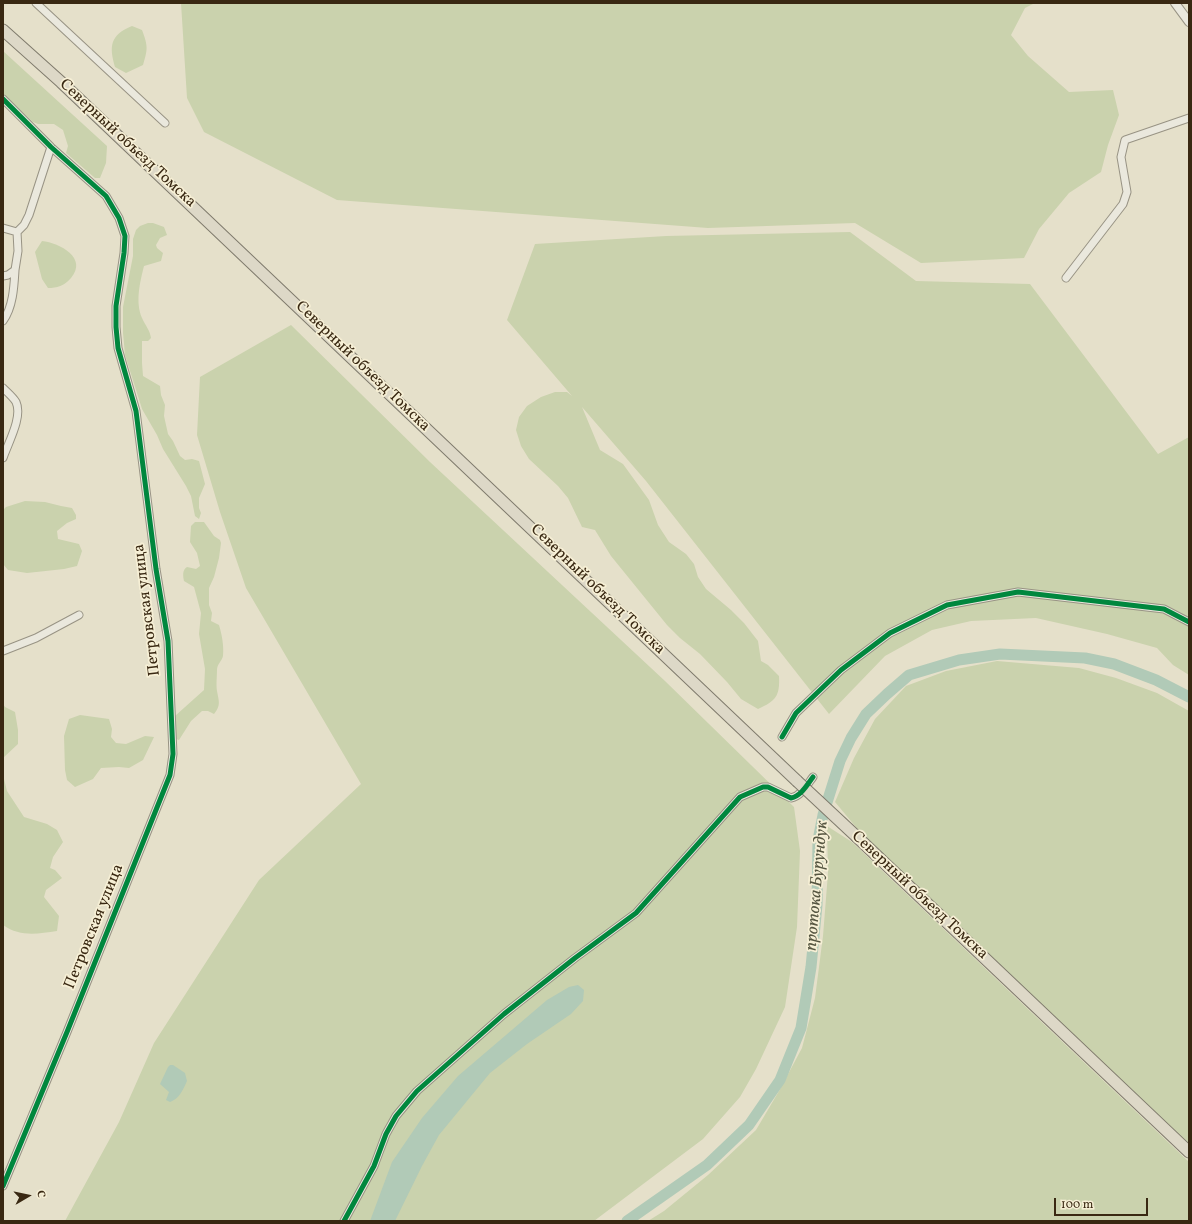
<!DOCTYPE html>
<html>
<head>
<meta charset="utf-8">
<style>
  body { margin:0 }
  #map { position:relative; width:1192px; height:1224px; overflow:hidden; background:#e5e0ca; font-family:Vollkorn,serif }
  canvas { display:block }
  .frame { position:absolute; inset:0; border:4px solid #392812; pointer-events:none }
  .north { position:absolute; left:8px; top:1176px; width:40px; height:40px; -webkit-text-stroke:3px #f6efd5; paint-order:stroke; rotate:81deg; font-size:11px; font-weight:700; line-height:16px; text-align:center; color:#392812 }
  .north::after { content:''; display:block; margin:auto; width:14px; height:18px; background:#392812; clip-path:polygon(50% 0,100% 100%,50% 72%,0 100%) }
  .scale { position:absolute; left:1054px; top:1198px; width:94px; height:18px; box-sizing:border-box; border:2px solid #392812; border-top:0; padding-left:5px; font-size:12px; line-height:14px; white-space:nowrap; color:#392812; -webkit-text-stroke:3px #f6efd5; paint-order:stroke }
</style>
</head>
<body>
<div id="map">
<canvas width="1192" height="1224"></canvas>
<div class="frame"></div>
<div class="north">С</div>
<div class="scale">100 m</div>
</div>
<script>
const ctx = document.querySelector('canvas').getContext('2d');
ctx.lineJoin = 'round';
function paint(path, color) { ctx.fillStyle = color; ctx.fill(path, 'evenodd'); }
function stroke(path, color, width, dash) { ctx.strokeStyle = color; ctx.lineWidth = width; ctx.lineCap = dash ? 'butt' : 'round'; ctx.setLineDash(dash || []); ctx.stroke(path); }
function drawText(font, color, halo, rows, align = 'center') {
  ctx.font = font + ' Vollkorn,serif'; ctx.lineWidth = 3.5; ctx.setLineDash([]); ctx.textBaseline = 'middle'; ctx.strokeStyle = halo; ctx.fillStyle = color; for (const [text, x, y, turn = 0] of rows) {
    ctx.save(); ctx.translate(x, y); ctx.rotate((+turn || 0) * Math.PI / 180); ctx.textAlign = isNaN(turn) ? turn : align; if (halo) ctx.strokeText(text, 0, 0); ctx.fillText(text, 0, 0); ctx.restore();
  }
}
paint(new Path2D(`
  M 181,3 L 1035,3 L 1025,8 L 1011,35 L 1028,56 L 1069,92 L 1113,90 L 1119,115 L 1108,145 L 1101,172 L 1069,193 L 1039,229 L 1024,258 L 921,263 L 855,223 L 708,228 L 337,200 L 204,132 L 187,98 Z
  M 132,26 L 142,30 C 148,46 148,49 143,65 L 126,73 L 115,67 C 109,46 110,35 132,26 Z
  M 3,51 L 107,146 L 106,163 L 100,178 L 95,178 L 66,153 L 68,146 L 63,130 L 54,124 L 38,124 L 33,122 L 3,94 Z
  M 148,223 L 153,223 L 164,227 L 167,235 L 160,238 L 156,245 L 157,248 L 163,253 L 161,261 L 144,266 C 140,282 135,302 142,318 C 145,325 150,330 151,338 L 148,341 L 142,341 L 142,363 L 143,376 L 160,386 L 161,395 L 165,405 L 164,416 L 168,434 L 173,441 L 180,456 L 185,460 L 192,459 L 199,461 L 205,484 L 199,498 L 199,508 L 201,513 L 199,519 L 195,516 L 191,496 L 186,486 L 163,449 L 157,435 L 142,409 L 125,355 L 123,333 L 123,307 L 133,256 L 133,239 L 136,230 L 140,226 Z
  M 850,232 L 916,281 L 1030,284 L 1158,454 L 1189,437 L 1189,675 L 1173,665 L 1157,648 L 1107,634 L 1036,618 L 971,621 L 932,630 L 885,656 L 829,714 L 646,481 L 582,407 L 600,450 L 623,464 L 649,500 L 658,525 L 669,542 L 686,554 L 694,564 L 698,577 L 706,589 L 731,610 L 744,623 L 758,641 L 761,661 L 768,665 L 779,676 C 780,696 776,701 758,709 L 741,699 L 727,682 L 700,654 L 680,638 L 667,625 L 611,556 L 595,530 L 582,527 L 568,498 L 558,486 L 529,459 L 521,446 L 516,430 L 519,417 L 527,406 L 541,397 L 555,392 L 567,392 L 572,396 L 507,320 L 535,244 L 666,236 Z
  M 42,241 C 60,243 88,258 71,278 C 64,286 57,288 48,288 L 42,279 L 35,252 Z
  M 291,325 L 430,462 L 665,681 L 794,807 L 800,851 L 797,927 L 785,1007 L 756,1069 L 740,1097 L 703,1139 L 594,1221 L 65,1221 L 119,1122 L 154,1043 L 259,880 L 361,784 L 246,588 L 220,512 L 197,435 L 200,377 Z
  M 25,501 L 45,502 L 61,506 L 72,508 L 76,515 L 76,519 L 67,523 L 57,531 L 58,539 L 79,544 L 82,551 L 77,566 L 64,569 L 27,573 L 8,570 L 3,564 L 3,510 L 6,507 Z
  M 195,522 L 204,522 L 214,536 L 220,540 L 221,543 L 219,558 L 214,577 L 209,588 L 209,605 L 212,613 L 211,621 L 219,625 C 222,635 224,646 223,656 C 222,661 217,664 217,670 C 217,676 216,685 217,691 C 219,702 221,705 214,714 L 208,711 L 202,711 L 191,721 L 179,740 L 176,739 L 174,723 L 175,716 L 204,690 L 205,669 L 199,634 L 201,613 L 194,587 L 184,581 C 183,576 182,570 187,567 L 196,569 L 200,566 L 197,553 L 190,542 L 191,526 Z
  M 997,661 L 1079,668 L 1116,678 L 1157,693 L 1189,711 L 1189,1146 L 861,833 L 835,802 L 854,758 L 875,719 L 906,686 L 946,671 Z
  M 3,704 L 5,707 L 15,712 L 18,730 L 18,744 L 3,758 L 4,779 L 7,791 L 24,817 L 47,824 L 57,830 L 63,842 L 53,857 L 50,868 L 55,870 L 62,878 L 46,890 L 44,897 L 59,916 L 57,931 C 37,934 20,937 3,925 Z
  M 80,715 L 109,719 L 112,729 L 111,737 L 116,743 L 126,744 L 145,736 L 154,737 L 143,760 L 129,768 L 119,767 L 101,768 L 93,779 L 75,787 L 67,780 L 65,770 L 64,736 L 69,719 Z
  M 827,826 L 852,842 L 1189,1162 L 1189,1221 L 648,1221 L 664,1211 L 708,1175 L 756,1130 L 779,1091 L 802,1048 L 815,998 L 823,936 L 828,873 Z`), '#cad2ad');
paint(new Path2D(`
  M 578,985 L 584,990 L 583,1001 L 571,1014 L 527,1044 L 490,1073 L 439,1135 L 422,1166 L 395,1221 L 370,1221 L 392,1162 L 422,1118 L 458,1076 L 547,1000 L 569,987 Z
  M 170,1065 L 173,1065 L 185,1073 L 187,1081 C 183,1090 179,1099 170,1102 L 166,1100 L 169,1092 L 160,1084 L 168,1067 Z`), '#b1cab7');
stroke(new Path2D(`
  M 627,1221 L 707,1165 L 749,1125 L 780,1080 L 801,1028 L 811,967 L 817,905 L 818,840 L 823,815 L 840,761 L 851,738 L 866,714 L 887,694 L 909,675 L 959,660 L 1000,654 L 1085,658 L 1114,664 L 1156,680 L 1189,697`), '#b1cab7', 11);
const minor = new Path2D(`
  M 36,3 L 165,123
  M 3,99 L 51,147 L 106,196 L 119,218 L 125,236 L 124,253 L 116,306 L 116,327 L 118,348 L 136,411 L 156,569 L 168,641 L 173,754 L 170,775 L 67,1032 L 3,1186
  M 3,228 L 17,232
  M 3,276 L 8,275 L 15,270 L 18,251 L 17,232 L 24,225 L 29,215 L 51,147
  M 1066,278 L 1123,204 L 1127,192 L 1121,157 L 1125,140 L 1189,118
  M 3,321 C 13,307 14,287 15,270
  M 3,388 C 7,392 13,397 16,402 C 23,417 8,443 3,458
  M 3,651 L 36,638 L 79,615
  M 782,737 L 796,713 L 841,670 L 890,633 L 947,605 L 1018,592 L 1164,609 L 1189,622
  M 344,1221 L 374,1166 L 386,1134 L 396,1116 L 417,1091 L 504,1014 L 575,958 L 636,913 L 740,797 L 763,787 L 768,787 L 791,798 C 801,796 807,785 813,777`);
const tertiary = new Path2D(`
  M 1175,3 L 1189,22`);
const primary = new Path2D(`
  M 3,30 L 61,82 L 797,781
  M 857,837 L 1189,1152`);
stroke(minor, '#989384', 9);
stroke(tertiary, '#989384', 10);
stroke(primary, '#7f7a6c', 13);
stroke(minor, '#eae8dd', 7);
stroke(tertiary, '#eae8dd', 8);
stroke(primary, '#ddd8c7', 11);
const primaryBridge = new Path2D(`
  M 797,781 L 857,837`);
stroke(primaryBridge, '#7f7a6c', 13, []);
stroke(primaryBridge, '#ddd8c7', 11);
stroke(new Path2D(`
  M 3,99 L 51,147 L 106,196 L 119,218 L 125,236 L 124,253 L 116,306 L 116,327 L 118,348 L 136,411 L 156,569 L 168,641 L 173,754 L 170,775 L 67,1032 L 3,1186
  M 782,737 L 796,713 L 841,670 L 890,633 L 947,605 L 1018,592 L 1164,609 L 1189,622
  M 344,1221 L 374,1166 L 386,1134 L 396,1116 L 417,1091 L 504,1014 L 575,958 L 636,913 L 740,797 L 763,787 L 768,787 L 791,798 C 801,796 807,785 813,777`), '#00873e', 5);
drawText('16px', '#392812', '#f6efd5', [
  ["Северный объезд Томска",127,144,43],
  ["Северный объезд Томска",362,367,44],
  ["Северный объезд Томска",597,590,44],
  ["Петровская улица",148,610,-97],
  ["Северный объезд Томска",919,896,43],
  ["Петровская улица",95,927,-68]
]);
drawText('italic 17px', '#565641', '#f6efd5', [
  ["протока Бурундук",818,886,-85]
]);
</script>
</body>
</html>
